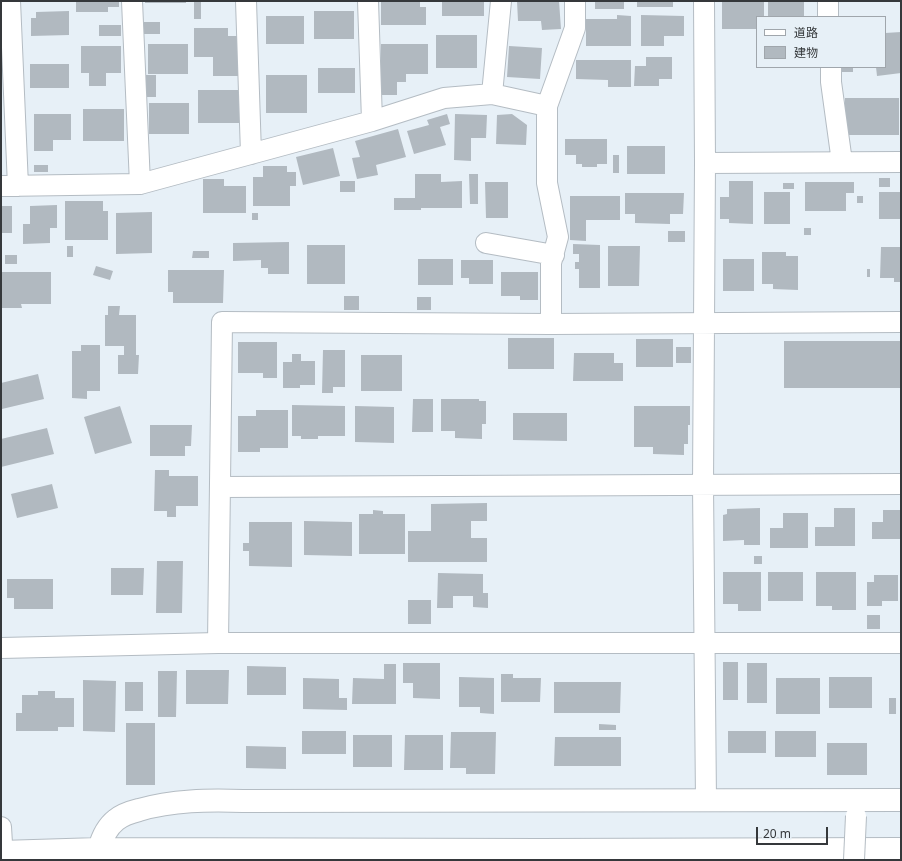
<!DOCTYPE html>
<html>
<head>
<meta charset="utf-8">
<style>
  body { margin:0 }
  #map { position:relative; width:902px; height:861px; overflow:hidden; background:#e7f0f7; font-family:"Noto Sans","Noto Sans JP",sans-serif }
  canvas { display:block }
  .frame { position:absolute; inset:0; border:2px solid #35383b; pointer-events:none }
  .legend { position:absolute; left:756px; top:16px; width:130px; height:52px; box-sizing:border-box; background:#e7f0f7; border:1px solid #a0a6ac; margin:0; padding:5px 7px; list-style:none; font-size:12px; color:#35383b }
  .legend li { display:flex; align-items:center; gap:8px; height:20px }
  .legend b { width:20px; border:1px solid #a0a6ac }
  .scale { position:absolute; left:756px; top:827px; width:72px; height:18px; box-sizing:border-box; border:2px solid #35383b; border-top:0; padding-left:5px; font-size:12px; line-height:14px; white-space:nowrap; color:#35383b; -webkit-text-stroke:3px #e7f0f7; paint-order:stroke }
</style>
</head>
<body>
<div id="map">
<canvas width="902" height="861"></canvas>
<div class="frame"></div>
<ul class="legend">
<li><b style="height:5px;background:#fff"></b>道路</li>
<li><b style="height:11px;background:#b1b9c0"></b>建物</li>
</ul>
<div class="scale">20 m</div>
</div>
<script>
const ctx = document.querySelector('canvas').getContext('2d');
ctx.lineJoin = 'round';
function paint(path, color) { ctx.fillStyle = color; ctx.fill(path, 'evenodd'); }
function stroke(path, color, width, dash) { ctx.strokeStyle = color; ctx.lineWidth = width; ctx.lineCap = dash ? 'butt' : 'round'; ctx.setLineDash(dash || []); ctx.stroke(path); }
paint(new Path2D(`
  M 76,1 L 119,1 L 119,7 L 108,7 L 108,12 L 76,12 Z
  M 145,1 L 186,1 L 186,3 L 145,3 Z
  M 194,1 L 201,1 L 201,19 L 194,19 Z
  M 381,1 L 420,1 L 420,7 L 426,7 L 426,25 L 381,25 Z
  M 442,1 L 484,1 L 484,16 L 442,16 Z
  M 517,1 L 559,1 L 561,29 L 542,30 L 541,21 L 518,21 Z
  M 595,1 L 624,1 L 624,9 L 595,9 Z
  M 637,1 L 673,1 L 673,7 L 637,7 Z
  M 722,1 L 764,1 L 764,17 L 757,17 L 757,29 L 722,29 Z
  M 768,1 L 804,1 L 804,17 L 768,17 Z
  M 69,11 L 69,35 L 31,36 L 31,18 L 36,18 L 36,12 Z
  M 314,11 L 354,11 L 354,39 L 314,39 Z
  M 617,15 L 631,16 L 631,46 L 586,46 L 586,19 L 617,19 Z
  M 641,15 L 684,16 L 684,36 L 664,36 L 664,46 L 641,46 Z
  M 266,16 L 304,16 L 304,44 L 266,44 Z
  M 144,22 L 160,22 L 160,34 L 144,34 Z
  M 99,25 L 121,25 L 121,36 L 99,36 Z
  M 194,28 L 228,28 L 228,36 L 239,36 L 239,76 L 213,76 L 213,57 L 194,57 Z
  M 901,32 L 901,73 L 877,76 L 876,67 L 885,67 L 885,33 Z
  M 436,35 L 477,35 L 477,68 L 436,68 Z
  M 148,44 L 188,44 L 188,74 L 148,74 Z
  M 381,44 L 428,44 L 428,74 L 406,74 L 406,82 L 397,82 L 397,95 L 381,95 Z
  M 81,46 L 121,46 L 121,73 L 106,73 L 106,86 L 89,86 L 89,73 L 81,73 Z
  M 509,46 L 542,48 L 540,79 L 507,77 Z
  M 646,57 L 672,57 L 672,79 L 659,79 L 659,86 L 634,86 L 635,66 L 646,66 Z
  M 576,60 L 631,60 L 631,87 L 608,87 L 608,80 L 576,79 Z
  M 30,64 L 69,64 L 69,88 L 30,88 Z
  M 842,67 L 853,67 L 853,72 L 841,72 Z
  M 318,68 L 355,68 L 355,93 L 318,93 Z
  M 145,75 L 156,75 L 156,97 L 145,97 Z
  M 266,75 L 307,75 L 307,113 L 266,113 Z
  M 198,90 L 239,90 L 239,123 L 198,123 Z
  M 845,98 L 899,98 L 899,135 L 845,135 Z
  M 149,103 L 189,103 L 189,134 L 149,134 Z
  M 83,109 L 124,109 L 124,141 L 83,141 Z
  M 34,114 L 71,114 L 71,140 L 53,140 L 53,151 L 34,151 Z
  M 447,114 L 450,124 L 440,127 L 446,145 L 414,154 L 407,131 L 429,125 L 427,120 Z
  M 455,114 L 487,115 L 486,138 L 471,138 L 471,161 L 454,160 Z
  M 512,114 L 527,125 L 526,145 L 496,144 L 497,115 Z
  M 398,129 L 406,157 L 376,165 L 378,175 L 357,179 L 352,158 L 360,157 L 355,141 Z
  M 565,139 L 607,139 L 607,164 L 597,164 L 597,167 L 582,167 L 582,164 L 576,164 L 576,155 L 565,155 Z
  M 627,146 L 665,146 L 665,174 L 627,174 Z
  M 333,148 L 340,176 L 303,185 L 296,157 Z
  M 613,155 L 619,155 L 619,173 L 613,173 Z
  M 34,165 L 48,165 L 48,172 L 34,172 Z
  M 263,166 L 287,166 L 287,172 L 296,172 L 296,186 L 290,186 L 290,206 L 253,206 L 253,177 L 263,177 Z
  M 415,174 L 441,174 L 441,182 L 462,181 L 462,208 L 421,208 L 421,210 L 394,210 L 394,198 L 415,198 Z
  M 469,174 L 478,174 L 478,204 L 470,204 Z
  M 879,178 L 890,178 L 890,187 L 879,187 Z
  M 203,179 L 224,179 L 224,186 L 246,186 L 246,213 L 203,213 Z
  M 340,181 L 355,181 L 355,192 L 340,192 Z
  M 729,181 L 753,181 L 753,224 L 729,223 L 729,219 L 720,219 L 720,197 L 729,197 Z
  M 485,182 L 508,182 L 508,218 L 486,218 Z
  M 805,182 L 854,182 L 854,193 L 846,193 L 846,211 L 805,211 Z
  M 783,183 L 794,183 L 794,189 L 783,189 Z
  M 764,192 L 790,192 L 790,224 L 764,224 Z
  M 879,192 L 901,192 L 901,219 L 879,219 Z
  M 625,193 L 684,193 L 683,214 L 670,214 L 670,224 L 635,223 L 635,214 L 625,214 Z
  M 570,196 L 620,196 L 620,220 L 586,220 L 586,241 L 570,240 Z
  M 857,196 L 863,196 L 863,203 L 857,203 Z
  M 65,201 L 103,201 L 103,211 L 108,211 L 108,240 L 65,240 Z
  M 57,205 L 57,228 L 50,228 L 50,243 L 23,244 L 23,224 L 30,224 L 30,206 Z
  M 1,206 L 12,206 L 12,233 L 1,233 Z
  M 152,212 L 152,253 L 116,254 L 116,213 Z
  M 252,213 L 258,213 L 258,220 L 252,220 Z
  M 804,228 L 811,228 L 811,235 L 804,235 Z
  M 668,231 L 685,231 L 685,242 L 668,242 Z
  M 289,242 L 289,274 L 268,274 L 268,268 L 261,268 L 261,260 L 233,261 L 233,243 Z
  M 573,244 L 600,245 L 600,288 L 579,288 L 579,269 L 575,269 L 575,262 L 579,262 L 579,254 L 573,254 Z
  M 307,245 L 345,245 L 345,284 L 307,284 Z
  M 67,246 L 73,246 L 73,257 L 67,257 Z
  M 608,246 L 640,246 L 639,286 L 608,286 Z
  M 881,247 L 901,247 L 901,282 L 894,282 L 894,278 L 880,278 Z
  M 193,251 L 209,251 L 209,258 L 192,258 Z
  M 762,252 L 786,252 L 786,256 L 798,256 L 798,290 L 773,289 L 773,284 L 762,284 Z
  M 5,255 L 17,255 L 17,264 L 5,264 Z
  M 418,259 L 453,259 L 453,285 L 418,285 Z
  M 723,259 L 754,259 L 754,291 L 723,291 Z
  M 461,260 L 493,260 L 493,284 L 469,284 L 469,278 L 461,278 Z
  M 96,266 L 113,271 L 110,280 L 93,275 Z
  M 867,269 L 870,269 L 870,277 L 867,277 Z
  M 168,270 L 224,270 L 223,303 L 173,303 L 173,292 L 168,292 Z
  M 1,272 L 51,272 L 51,304 L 21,304 L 22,308 L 1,308 Z
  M 501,272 L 538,272 L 538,300 L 520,300 L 520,296 L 501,296 Z
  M 344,296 L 359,296 L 359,310 L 344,310 Z
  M 417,297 L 431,297 L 431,310 L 417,310 Z
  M 108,306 L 120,306 L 119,315 L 136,315 L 136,355 L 139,355 L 138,374 L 118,374 L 118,355 L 124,355 L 124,346 L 105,346 L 105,315 L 108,315 Z
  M 508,338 L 554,338 L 554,369 L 508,369 Z
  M 636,339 L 673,339 L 673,367 L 636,367 Z
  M 784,341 L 901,341 L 901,388 L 784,388 Z
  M 238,342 L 277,342 L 277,378 L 263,378 L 263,373 L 238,373 Z
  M 81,345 L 100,345 L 100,391 L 87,391 L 87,399 L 72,398 L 72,351 L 81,351 Z
  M 676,347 L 691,347 L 691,363 L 676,363 Z
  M 323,350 L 345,350 L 345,387 L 333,387 L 333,393 L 322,393 Z
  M 574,353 L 614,353 L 614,363 L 623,363 L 623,381 L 573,381 Z
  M 292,354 L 301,354 L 301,361 L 315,361 L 315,385 L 300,385 L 300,388 L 283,388 L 283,362 L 292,362 Z
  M 361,355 L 402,355 L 402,391 L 361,391 Z
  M 38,374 L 44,399 L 2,409 L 1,383 Z
  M 413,399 L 433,399 L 433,432 L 412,432 Z
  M 441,399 L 479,399 L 479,401 L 486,401 L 486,424 L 482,424 L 482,439 L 455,438 L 455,431 L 441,431 Z
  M 292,405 L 345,406 L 345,436 L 318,436 L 318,439 L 301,439 L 301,436 L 292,436 Z
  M 120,406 L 132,443 L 95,454 L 84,417 Z
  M 355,406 L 394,407 L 394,443 L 355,442 Z
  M 634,406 L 690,406 L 690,425 L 688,425 L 688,444 L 684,444 L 684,455 L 653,454 L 653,447 L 634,447 Z
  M 256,410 L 288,410 L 288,448 L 260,448 L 260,452 L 238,452 L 238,416 L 256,416 Z
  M 513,413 L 567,413 L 567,441 L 513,440 Z
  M 150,425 L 192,425 L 191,446 L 185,446 L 185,456 L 150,456 Z
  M 47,428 L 54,454 L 1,467 L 1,439 Z
  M 155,470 L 169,470 L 169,476 L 198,476 L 198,506 L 176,506 L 176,517 L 167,517 L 167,511 L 154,511 Z
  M 52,484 L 58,508 L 17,518 L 11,494 Z
  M 487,503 L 487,521 L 471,521 L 471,538 L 487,538 L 487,562 L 408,562 L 408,531 L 431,531 L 431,504 Z
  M 760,508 L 760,545 L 744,545 L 744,540 L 723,541 L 723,515 L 727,514 L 727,509 Z
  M 834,508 L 855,508 L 855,546 L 815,546 L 815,527 L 834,527 Z
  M 373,510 L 383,511 L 383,514 L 405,514 L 405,554 L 359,554 L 359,514 L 373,514 Z
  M 883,510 L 901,510 L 901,539 L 872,539 L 872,522 L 883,522 Z
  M 783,513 L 808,513 L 808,548 L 770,548 L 770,528 L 783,528 Z
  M 304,521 L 352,522 L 352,556 L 304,555 Z
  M 249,522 L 292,522 L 292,567 L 249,566 L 249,551 L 243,551 L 243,543 L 249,543 Z
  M 754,556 L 762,556 L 762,564 L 754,564 Z
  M 157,561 L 183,561 L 182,613 L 156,613 Z
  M 111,568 L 144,568 L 143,595 L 111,595 Z
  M 723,572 L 761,572 L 761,611 L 738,611 L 738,604 L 723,604 Z
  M 768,572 L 803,572 L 803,601 L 768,601 Z
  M 816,572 L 856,572 L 856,610 L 832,610 L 832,606 L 816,606 Z
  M 438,573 L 483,574 L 483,593 L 488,593 L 488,608 L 473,607 L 473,596 L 453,596 L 453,608 L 437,608 Z
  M 874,575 L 898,575 L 898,601 L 882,601 L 882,606 L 867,606 L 867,582 L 874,582 Z
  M 7,579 L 53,579 L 53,609 L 14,609 L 14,598 L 7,598 Z
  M 408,600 L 431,600 L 431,624 L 408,624 Z
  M 867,615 L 880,615 L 880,629 L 867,629 Z
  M 723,662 L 738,662 L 738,700 L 723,700 Z
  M 403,663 L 440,663 L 440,699 L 413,698 L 413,683 L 403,683 Z
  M 747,663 L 767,663 L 767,703 L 747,703 Z
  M 384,664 L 396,664 L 396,704 L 352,704 L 353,678 L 384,679 Z
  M 247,666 L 286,667 L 286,695 L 247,695 Z
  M 186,670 L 229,670 L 228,704 L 186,704 Z
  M 158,671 L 177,671 L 176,717 L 158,717 Z
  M 501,674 L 513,674 L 513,678 L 541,678 L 540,702 L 501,702 Z
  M 459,677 L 494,678 L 494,714 L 480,713 L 480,707 L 459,707 Z
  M 829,677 L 872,677 L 872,708 L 829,708 Z
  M 303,678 L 339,679 L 339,698 L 347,698 L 347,710 L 303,709 Z
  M 776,678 L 820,678 L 820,714 L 776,714 Z
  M 83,680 L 116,681 L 115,732 L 83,731 Z
  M 125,682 L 143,682 L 143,711 L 125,711 Z
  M 554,682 L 621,682 L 620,713 L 554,713 Z
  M 38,691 L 55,691 L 55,698 L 74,698 L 74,727 L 58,727 L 58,731 L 16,731 L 16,713 L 22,713 L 22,695 L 38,695 Z
  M 889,698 L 896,698 L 896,714 L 889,714 Z
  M 126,723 L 155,723 L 155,785 L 126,785 Z
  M 599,724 L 616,725 L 616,730 L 599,730 Z
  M 302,731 L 346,731 L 346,754 L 302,754 Z
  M 728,731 L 766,731 L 766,753 L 728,753 Z
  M 775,731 L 816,731 L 816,757 L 775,757 Z
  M 451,732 L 496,732 L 495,774 L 466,774 L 466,768 L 450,768 Z
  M 353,735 L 392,735 L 392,767 L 353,767 Z
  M 405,735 L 443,735 L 443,770 L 404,770 Z
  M 555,737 L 621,737 L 621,766 L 554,766 Z
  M 827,743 L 867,743 L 867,775 L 827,775 Z
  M 246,746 L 286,747 L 286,769 L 246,768 Z`), '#b1b9c0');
const street = new Path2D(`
  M 10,1 L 18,186
  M 132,1 L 140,184
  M 246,1 L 251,154
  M 368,1 L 372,121
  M 704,1 L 705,163 L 703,485 L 706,801
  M 828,1 L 828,17
  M 831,67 L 831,82 L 842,162
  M 492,94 L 501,1
  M 705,163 L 901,162
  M 1,186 L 140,184 L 372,121 L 444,98 L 492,94 L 547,106
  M 486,243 L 554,255
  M 551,324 L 901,322
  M 221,487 L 901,484
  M 218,643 L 222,322 L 551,324 L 551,263 L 558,237 L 547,183 L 547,106 L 575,28 L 575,1
  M 1,648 L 218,643 L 901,643
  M 1,827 L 3,860`);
const secondary = new Path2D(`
  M 99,849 C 102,838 107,827 116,820 C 122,815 131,812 139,810 C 173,800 208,800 243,801 L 901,800
  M 1,852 L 99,849 L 539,850 L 901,849`);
stroke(street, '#b4bcc3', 22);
stroke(secondary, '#b4bcc3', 24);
stroke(street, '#fff', 20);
stroke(secondary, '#fff', 22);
const streetBridge = new Path2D(`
  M 854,860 L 856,816`);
stroke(streetBridge, '#b4bcc3', 22, []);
stroke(streetBridge, '#fff', 20);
</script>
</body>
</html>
